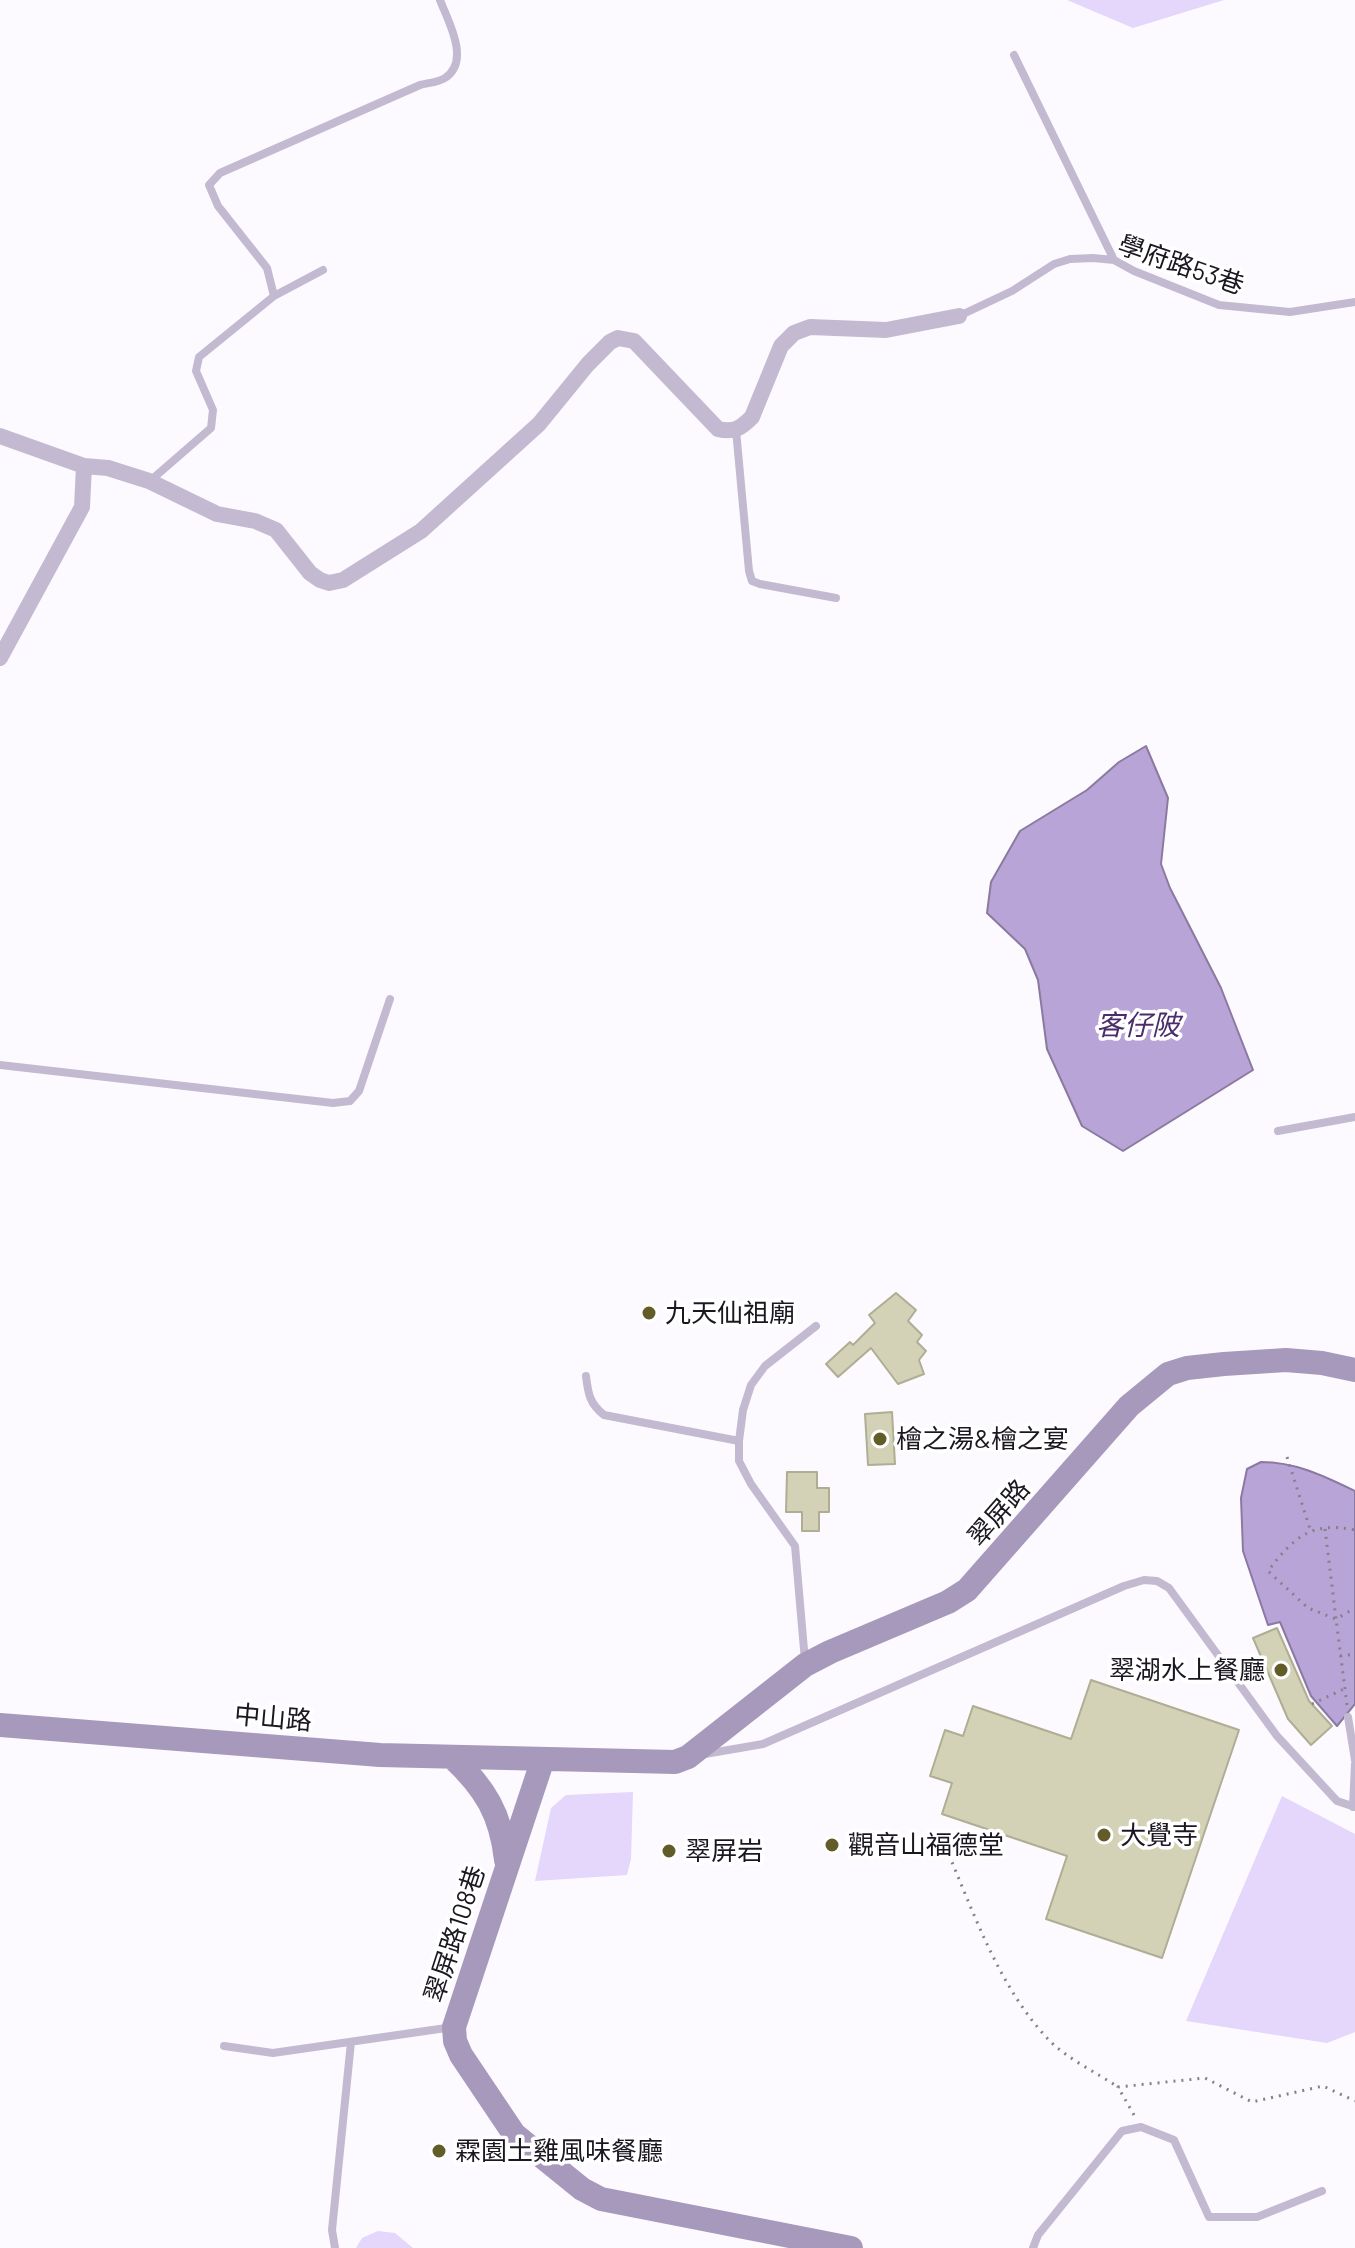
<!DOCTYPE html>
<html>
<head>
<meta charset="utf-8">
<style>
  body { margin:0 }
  canvas { display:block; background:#fcfaff }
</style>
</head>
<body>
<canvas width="1355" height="2248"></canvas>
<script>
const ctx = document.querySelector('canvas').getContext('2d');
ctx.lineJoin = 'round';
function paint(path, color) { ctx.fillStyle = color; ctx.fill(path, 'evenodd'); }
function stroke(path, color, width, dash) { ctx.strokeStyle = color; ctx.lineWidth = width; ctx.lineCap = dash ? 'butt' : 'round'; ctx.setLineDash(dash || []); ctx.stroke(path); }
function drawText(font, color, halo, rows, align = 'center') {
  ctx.font = font + ' Barlow,"Noto Sans TC",sans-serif'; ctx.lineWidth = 7; ctx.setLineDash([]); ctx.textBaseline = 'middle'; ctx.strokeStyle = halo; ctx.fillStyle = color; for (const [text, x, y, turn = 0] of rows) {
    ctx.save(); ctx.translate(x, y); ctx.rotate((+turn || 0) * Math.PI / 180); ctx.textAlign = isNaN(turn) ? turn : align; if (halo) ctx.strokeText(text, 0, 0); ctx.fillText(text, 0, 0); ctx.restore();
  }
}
paint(new Path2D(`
  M 1067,0 L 1224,0 L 1133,28 Z
  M 633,1792 L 631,1859 L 627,1875 L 535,1881 L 551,1808 L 566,1795 Z
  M 1282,1796 L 1355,1834 L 1355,2032 L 1327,2043 L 1186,2021 Z
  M 378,2231 L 395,2233 L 413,2248 L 356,2248 L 362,2238 Z`), '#e5d6fc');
const water = new Path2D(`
  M 1146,746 L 1168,798 L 1161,864 L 1170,888 L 1221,988 L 1253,1070 L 1123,1151 L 1082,1126 L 1047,1049 L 1038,980 L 1025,949 L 987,913 L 991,882 L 1020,831 L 1087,790 L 1119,762 Z
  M 1261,1462 C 1296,1462 1324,1476 1355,1491 L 1355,1704 L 1337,1726 L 1311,1696 L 1280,1622 L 1268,1625 L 1243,1551 L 1241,1498 L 1247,1469 Z`);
paint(water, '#b9a4d7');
stroke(water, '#8a7aa0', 2);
const building = new Path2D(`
  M 896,1293 L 916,1310 L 908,1321 L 922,1335 L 917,1342 L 926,1351 L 919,1360 L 924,1374 L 898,1384 L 871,1348 L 838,1377 L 826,1364 L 850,1342 L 853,1345 L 875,1323 L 869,1315 Z
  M 892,1412 L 895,1464 L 868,1465 L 865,1414 Z
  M 787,1472 L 817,1472 L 817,1488 L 829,1488 L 829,1512 L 819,1512 L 819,1531 L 802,1531 L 802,1512 L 786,1512 Z
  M 1277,1628 L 1309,1701 L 1332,1726 L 1311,1745 L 1288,1719 L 1253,1638 Z
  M 1091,1680 L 1239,1730 L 1162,1958 L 1046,1919 L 1067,1856 L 942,1814 L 952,1783 L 930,1776 L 945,1730 L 963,1736 L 973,1706 L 1071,1739 Z`);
paint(building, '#d3d1b6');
stroke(building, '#afad93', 2);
stroke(new Path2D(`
  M 1287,1457 L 1310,1529
  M 1325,1529 L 1336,1619 L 1355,1608
  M 1340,1656 L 1355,1654
  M 1312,1704 L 1344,1689
  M 1347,1705 L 1336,1619 L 1308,1608 L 1268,1571 C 1294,1537 1311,1521 1355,1530
  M 949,1855 C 976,1919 1000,1987 1047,2038 C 1064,2057 1097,2073 1118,2087
  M 1134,2115 L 1118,2087 L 1205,2078 L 1252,2102 L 1323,2086 L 1355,2101`), '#848188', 3, [2, 6]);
stroke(new Path2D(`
  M 1014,55 L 1114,260
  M 274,296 L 323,270
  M 959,316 L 1012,291 L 1054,264 L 1070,259 L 1093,258 L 1114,260 L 1134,271 L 1219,305 L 1290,312 L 1355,302
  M 736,430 L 749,571 L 752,581 L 760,584 L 836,598
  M 150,481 L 211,428 L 213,410 L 196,371 L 199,357 L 274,296 L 267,268 L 218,206 L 209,185 L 220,173 L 420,85 C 428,83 439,82 445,78 C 471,61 448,21 440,0
  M 0,1065 L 333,1103 L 350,1101 L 359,1091 L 390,999
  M 1278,1131 L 1355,1117
  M 586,1376 C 588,1394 590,1404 604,1415 L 739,1441
  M 805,1661 L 795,1546 L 751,1484 L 739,1461 L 739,1441 L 743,1410 L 751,1385 L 765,1366 L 816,1326
  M 1348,1717 L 1355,1760
  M 705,1754 L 763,1744 L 1124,1586 L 1144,1580 L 1157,1581 L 1169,1588 L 1277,1736 L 1337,1801 L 1355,1807
  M 1353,1807 L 1355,1764
  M 224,2046 L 273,2053 L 453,2027
  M 335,2248 L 332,2230 L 351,2042
  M 1033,2248 L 1038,2235 L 1122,2131 L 1141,2127 L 1174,2140 L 1209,2217 L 1257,2217 L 1322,2191`), '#c3bad1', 8);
stroke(new Path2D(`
  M 0,436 L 84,466 L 108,468 L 149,481 L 217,514 L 255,521 L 276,530 L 310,573 L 320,580 L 329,583 L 343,580 L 421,531 L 539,424 L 588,364 L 610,342 L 618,338 L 634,341 L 718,429 C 734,433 741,428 752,417 L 781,346 L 794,333 L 810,327 L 886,330 L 959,316
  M 0,658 L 82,507 L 84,466`), '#c3bad1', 16);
stroke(new Path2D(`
  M 0,1725 L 380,1755 L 675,1762 L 688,1757 L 805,1665 L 830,1652 L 948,1602 L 967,1590 L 1129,1406 L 1168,1374 L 1187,1368 L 1224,1364 L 1286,1360 L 1322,1363 L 1355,1370
  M 452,1757 C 485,1788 501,1814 506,1860
  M 543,1759 L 454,2027 L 455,2041 L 461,2055 L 514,2134 L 582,2189 L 601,2199 L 851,2248`), '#a799bb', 24);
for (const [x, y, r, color] of [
  [649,1313,8,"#625c29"],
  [880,1439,8,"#625c29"],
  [1281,1670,8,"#625c29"],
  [1104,1835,8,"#625c29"],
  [832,1845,8,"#625c29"],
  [669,1851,8,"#625c29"],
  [439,2151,8,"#625c29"]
]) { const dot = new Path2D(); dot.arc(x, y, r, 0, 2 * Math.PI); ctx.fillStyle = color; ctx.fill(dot); stroke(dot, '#fff', 3); }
drawText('26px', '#1b1720', '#fff', [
  ["學府路53巷",1181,265,19],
  ["翠屏路",999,1513,-49],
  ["中山路",273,1718,5],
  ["翠屏路108巷",455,1934,-72]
]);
drawText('26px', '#1b1720', '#fff', [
  ["九天仙祖廟",665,1313],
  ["檜之湯&檜之宴",896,1439],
  ["翠湖水上餐廳",1265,1670,"right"],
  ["大覺寺",1120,1835],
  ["觀音山福德堂",848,1845],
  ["翠屏岩",685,1851],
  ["霖園土雞風味餐廳",455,2151]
], 'left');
drawText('italic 28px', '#4a2d6a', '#fff', [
  ["客仔陂",1138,1026]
]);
</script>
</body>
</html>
